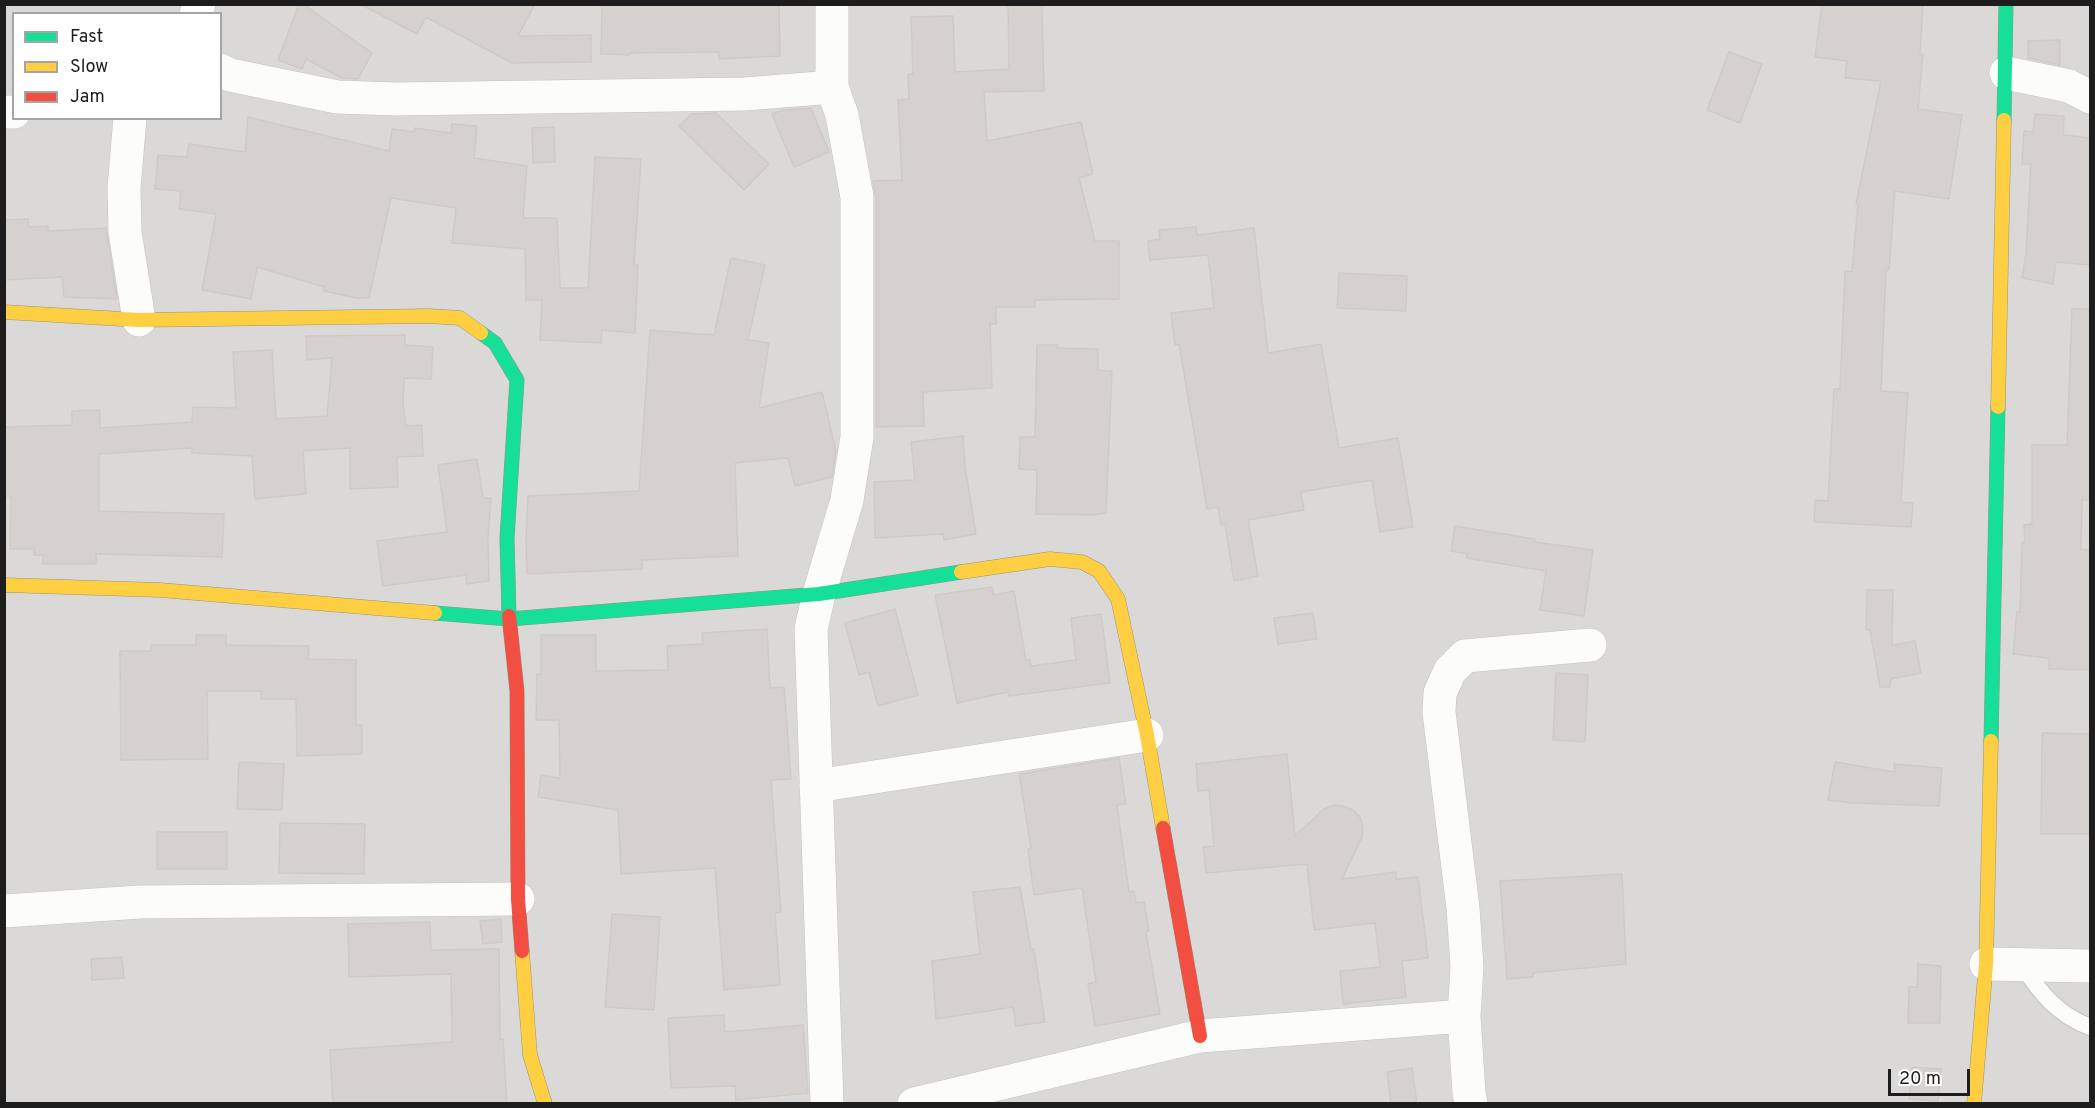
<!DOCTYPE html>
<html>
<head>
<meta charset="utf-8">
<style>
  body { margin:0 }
  #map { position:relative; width:2095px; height:1108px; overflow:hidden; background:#ece9e5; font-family:Overpass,sans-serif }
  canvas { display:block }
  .frame { position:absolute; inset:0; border:6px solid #1d1d1d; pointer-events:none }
  .legend { position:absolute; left:12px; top:12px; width:210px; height:108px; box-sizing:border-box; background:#fff; border:2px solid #a5a5a5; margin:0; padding:8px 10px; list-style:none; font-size:18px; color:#1d1d1d }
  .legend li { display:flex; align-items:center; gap:12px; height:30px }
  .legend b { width:30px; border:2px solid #a5a5a5 }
  .scale { position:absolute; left:1888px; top:1069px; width:82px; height:27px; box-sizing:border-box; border:3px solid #1d1d1d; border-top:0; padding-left:8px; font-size:18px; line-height:21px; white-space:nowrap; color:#1d1d1d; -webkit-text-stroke:4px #fff; paint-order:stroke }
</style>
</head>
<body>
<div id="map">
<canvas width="2095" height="1108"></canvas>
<div class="frame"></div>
<ul class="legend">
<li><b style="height:8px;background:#16e098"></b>Fast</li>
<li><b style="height:8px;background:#ffcf43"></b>Slow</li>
<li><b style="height:8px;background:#f24e42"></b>Jam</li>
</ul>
<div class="scale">20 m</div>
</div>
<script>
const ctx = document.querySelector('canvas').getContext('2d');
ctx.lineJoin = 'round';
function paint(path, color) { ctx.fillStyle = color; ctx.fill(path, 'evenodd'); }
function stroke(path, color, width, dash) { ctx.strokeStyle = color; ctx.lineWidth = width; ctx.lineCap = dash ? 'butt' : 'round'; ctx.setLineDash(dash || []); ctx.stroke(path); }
paint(new Path2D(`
  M 5,5 L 2090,5 L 2090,1103 L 5,1103 ZM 14,14 L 220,14 L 220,118 L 14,118 Z`), '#dbd9d7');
const building = new Path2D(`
  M 299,4 L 303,4 L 372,53 L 358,79 L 342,78 L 306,59 L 302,69 L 278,60 Z
  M 360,4 L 535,4 L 518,36 L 591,35 L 591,62 L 512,63 L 426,17 L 417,34 Z
  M 602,4 L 779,4 L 780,56 L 719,59 L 719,52 L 630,53 L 630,55 L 601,54 Z
  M 1008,4 L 1042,4 L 1044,91 L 984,92 L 987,141 L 1081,122 L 1093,174 L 1079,178 L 1095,241 L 1119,241 L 1119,299 L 1035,300 L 1035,307 L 996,307 L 996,324 L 990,324 L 992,388 L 923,392 L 924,426 L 876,427 L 876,197 L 873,181 L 902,180 L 898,100 L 909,99 L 908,74 L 913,74 L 911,17 L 953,16 L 955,72 L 1009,69 Z
  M 1822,4 L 1923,4 L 1920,54 L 1923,54 L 1918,109 L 1962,115 L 1949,199 L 1895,191 L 1889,270 L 1886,270 L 1881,391 L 1908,393 L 1901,502 L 1913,503 L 1911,527 L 1814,522 L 1815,500 L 1828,501 L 1834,389 L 1840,389 L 1845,271 L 1852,272 L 1858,204 L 1856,204 L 1881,81 L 1845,78 L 1847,61 L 1815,57 Z
  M 2060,40 L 2060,65 L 2028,58 L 2028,41 Z
  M 1729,52 L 1762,64 L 1740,123 L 1707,110 Z
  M 811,108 L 829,152 L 794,167 L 772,114 L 783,110 Z
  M 716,113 L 769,164 L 744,190 L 679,126 L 691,114 Z
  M 2035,114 L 2064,116 L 2063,135 L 2091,138 L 2091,265 L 2056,262 L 2053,284 L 2022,278 L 2026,253 L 2031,164 L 2022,164 L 2024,131 L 2033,132 Z
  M 248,117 L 389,151 L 392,129 L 414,132 L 415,128 L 451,133 L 452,124 L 477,126 L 474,158 L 527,166 L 523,218 L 557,218 L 560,288 L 588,288 L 595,157 L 641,159 L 634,265 L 638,265 L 635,333 L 602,330 L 601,343 L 540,340 L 542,300 L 526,300 L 525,249 L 452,243 L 456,208 L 391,198 L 369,298 L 356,298 L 324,291 L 324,287 L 257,267 L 251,299 L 202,290 L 216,214 L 179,209 L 181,191 L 155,189 L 158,155 L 187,157 L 189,144 L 245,152 Z
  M 554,127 L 555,162 L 533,163 L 532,128 Z
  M 28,219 L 29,227 L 48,226 L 48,231 L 106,228 L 117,299 L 64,297 L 62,277 L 4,280 L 4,220 Z
  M 1196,227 L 1197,235 L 1254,228 L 1268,353 L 1321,344 L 1339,448 L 1398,438 L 1413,527 L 1380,532 L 1372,480 L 1301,492 L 1304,510 L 1248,520 L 1258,576 L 1234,581 L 1225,524 L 1221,525 L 1218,507 L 1207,509 L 1179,344 L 1175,345 L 1171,313 L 1214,308 L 1208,255 L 1150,260 L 1148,241 L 1160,239 L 1159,230 Z
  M 731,258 L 765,265 L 748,340 L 769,343 L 759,408 L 822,392 L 836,451 L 832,477 L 795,486 L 788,458 L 735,463 L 738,556 L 642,560 L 642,569 L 527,574 L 526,538 L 528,496 L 639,491 L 650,330 L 714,335 Z
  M 1339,273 L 1407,276 L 1406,311 L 1337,308 Z
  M 2072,309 L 2091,309 L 2091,500 L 2082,500 L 2081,549 L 2091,550 L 2091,670 L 2049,669 L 2049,658 L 2013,654 L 2017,612 L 2020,612 L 2022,542 L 2025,542 L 2024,525 L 2032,524 L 2032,445 L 2067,445 Z
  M 405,335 L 405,345 L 433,347 L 431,379 L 404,378 L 403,403 L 406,426 L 422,425 L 423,456 L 397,457 L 398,487 L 350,489 L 350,448 L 303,451 L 306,494 L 255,499 L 252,456 L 192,453 L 192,448 L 99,454 L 99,511 L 224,514 L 222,557 L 96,554 L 96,564 L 43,564 L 43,555 L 34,555 L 34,549 L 10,549 L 11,496 L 4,496 L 4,427 L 72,425 L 72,411 L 100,410 L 100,428 L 192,422 L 193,407 L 236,408 L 233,352 L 272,350 L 276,419 L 327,416 L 332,358 L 307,360 L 306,336 Z
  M 1037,345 L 1058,345 L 1058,348 L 1098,349 L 1098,370 L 1112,371 L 1106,513 L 1092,515 L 1036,514 L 1037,470 L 1019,469 L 1020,437 L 1035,437 Z
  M 963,436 L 965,466 L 976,534 L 944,540 L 943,534 L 875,538 L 874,482 L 915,480 L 911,442 Z
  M 477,459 L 483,498 L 491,498 L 488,538 L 489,581 L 467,584 L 466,575 L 383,586 L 377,541 L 447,532 L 438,465 Z
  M 1455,526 L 1535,539 L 1535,542 L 1593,550 L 1584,616 L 1540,610 L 1546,571 L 1466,558 L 1467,554 L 1451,551 Z
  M 992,587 L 994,595 L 1014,591 L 1026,660 L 1030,660 L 1031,666 L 1076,660 L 1071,618 L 1101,614 L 1110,683 L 1009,696 L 1008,692 L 957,703 L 935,595 Z
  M 1867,590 L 1893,590 L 1892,645 L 1915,641 L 1921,673 L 1891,679 L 1890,687 L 1880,687 L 1870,630 L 1866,630 Z
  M 895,609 L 918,695 L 878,706 L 869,672 L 859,675 L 845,623 Z
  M 1313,613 L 1317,639 L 1278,644 L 1274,618 Z
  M 767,629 L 770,688 L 784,687 L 791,779 L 771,780 L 781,912 L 775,913 L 780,985 L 724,990 L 715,868 L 621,874 L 618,810 L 538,797 L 541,775 L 560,778 L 559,720 L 536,720 L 537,674 L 541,674 L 541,635 L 596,635 L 596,671 L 668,670 L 667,646 L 703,644 L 702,633 Z
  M 196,635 L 226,635 L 226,645 L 309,646 L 308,659 L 356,660 L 356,725 L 362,725 L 362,754 L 297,756 L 296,699 L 261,699 L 261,691 L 207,691 L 208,759 L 121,760 L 120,651 L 151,651 L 151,645 L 196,645 Z
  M 1556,673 L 1588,675 L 1585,742 L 1553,740 Z
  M 2042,733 L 2091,734 L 2091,834 L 2041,834 Z
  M 1287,754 L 1295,836 L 1324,809 L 1334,805 L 1343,806 L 1353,810 L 1360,817 L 1363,826 L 1362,837 L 1342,879 L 1396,872 L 1396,879 L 1418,877 L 1428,958 L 1402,961 L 1406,997 L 1343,1004 L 1340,971 L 1380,967 L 1375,923 L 1314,930 L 1307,864 L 1206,873 L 1203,847 L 1214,846 L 1209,790 L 1198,791 L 1196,764 Z
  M 1119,758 L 1126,804 L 1117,805 L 1129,892 L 1134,891 L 1136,903 L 1144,902 L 1149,931 L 1146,932 L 1160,1014 L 1095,1026 L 1088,984 L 1096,982 L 1082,888 L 1034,895 L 1028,849 L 1031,848 L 1019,774 Z
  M 239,762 L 284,764 L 282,810 L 237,809 Z
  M 1835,762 L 1895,772 L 1894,764 L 1942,768 L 1939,806 L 1852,803 L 1828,800 Z
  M 280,823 L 365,824 L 364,874 L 279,873 Z
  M 157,832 L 227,832 L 227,869 L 157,869 Z
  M 1622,874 L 1626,964 L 1533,973 L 1533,977 L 1507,979 L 1500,881 Z
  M 1020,887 L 1031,949 L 1034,949 L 1045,1022 L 1016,1026 L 1013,1007 L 936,1019 L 932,961 L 980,954 L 973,892 Z
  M 612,914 L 660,917 L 654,1010 L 605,1007 Z
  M 501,919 L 502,942 L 483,944 L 480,921 Z
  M 430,922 L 431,950 L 499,949 L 500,1039 L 503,1039 L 507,1104 L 333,1104 L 330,1050 L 452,1042 L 451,974 L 349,977 L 348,924 Z
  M 122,957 L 124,978 L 92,980 L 91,959 Z
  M 1918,964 L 1941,966 L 1940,1023 L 1908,1023 L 1909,987 L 1917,987 Z
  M 724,1015 L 725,1032 L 803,1025 L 808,1093 L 736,1100 L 735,1086 L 671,1088 L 668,1018 Z
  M 1912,1067 L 1941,1069 L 1938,1101 L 1909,1099 Z
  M 1412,1068 L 1417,1104 L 1391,1104 L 1387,1072 Z`);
paint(building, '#d4d1ce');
stroke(building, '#cfcac7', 1.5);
const lane = new Path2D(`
  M 2022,965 C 2040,993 2058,1015 2090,1027`);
const street = new Path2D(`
  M 196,14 L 199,4
  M 220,70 L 230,75 L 337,97 L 396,99 L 745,94 L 832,87
  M 2006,73 L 2069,86 L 2090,97
  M 4,112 L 14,112
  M 130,118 L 124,188 L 125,232 L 139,320
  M 816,786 L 1147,735
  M 4,911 L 140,902 L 518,899
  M 1986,964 L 2090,966
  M 1464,1016 L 1467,967 L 1463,908 L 1439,712 L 1440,693 L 1450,671 L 1465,656 L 1590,645
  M 827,1104 L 811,629 L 819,594 L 847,500 L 857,437 L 857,197 L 842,115 L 832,87 L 832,4
  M 914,1104 L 1200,1036 L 1464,1016 L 1469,1093 L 1471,1104`);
const fast = new Path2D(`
  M 2004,120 L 2006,4
  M 481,333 L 495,343 L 517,380 L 507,538 L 509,616
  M 435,613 L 509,619 L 819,594 L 961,572
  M 1991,741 L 1998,407`);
const slow = new Path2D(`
  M 4,312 L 139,320 L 429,316 L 460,318 L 481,333
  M 1998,407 L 2004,120
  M 961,572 L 1050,559 L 1082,562 L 1099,571 L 1118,599 L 1147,735 L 1163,828
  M 4,585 L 160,590 L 435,613
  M 522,951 L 530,1055 L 545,1104
  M 1974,1104 L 1986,964 L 1991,741`);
const jam = new Path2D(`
  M 509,616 L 517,691 L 518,899 L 522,951
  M 1163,828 L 1200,1036`);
stroke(lane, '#c4c3c1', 18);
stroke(street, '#c4c3c1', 34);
stroke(fast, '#97957c', 15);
stroke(slow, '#97957c', 15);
stroke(jam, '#97957c', 15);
stroke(lane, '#fcfcfb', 16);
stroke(street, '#fcfcfb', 33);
stroke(fast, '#16e098', 14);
stroke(slow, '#ffcf43', 14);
stroke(jam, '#f24e42', 14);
</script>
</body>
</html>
